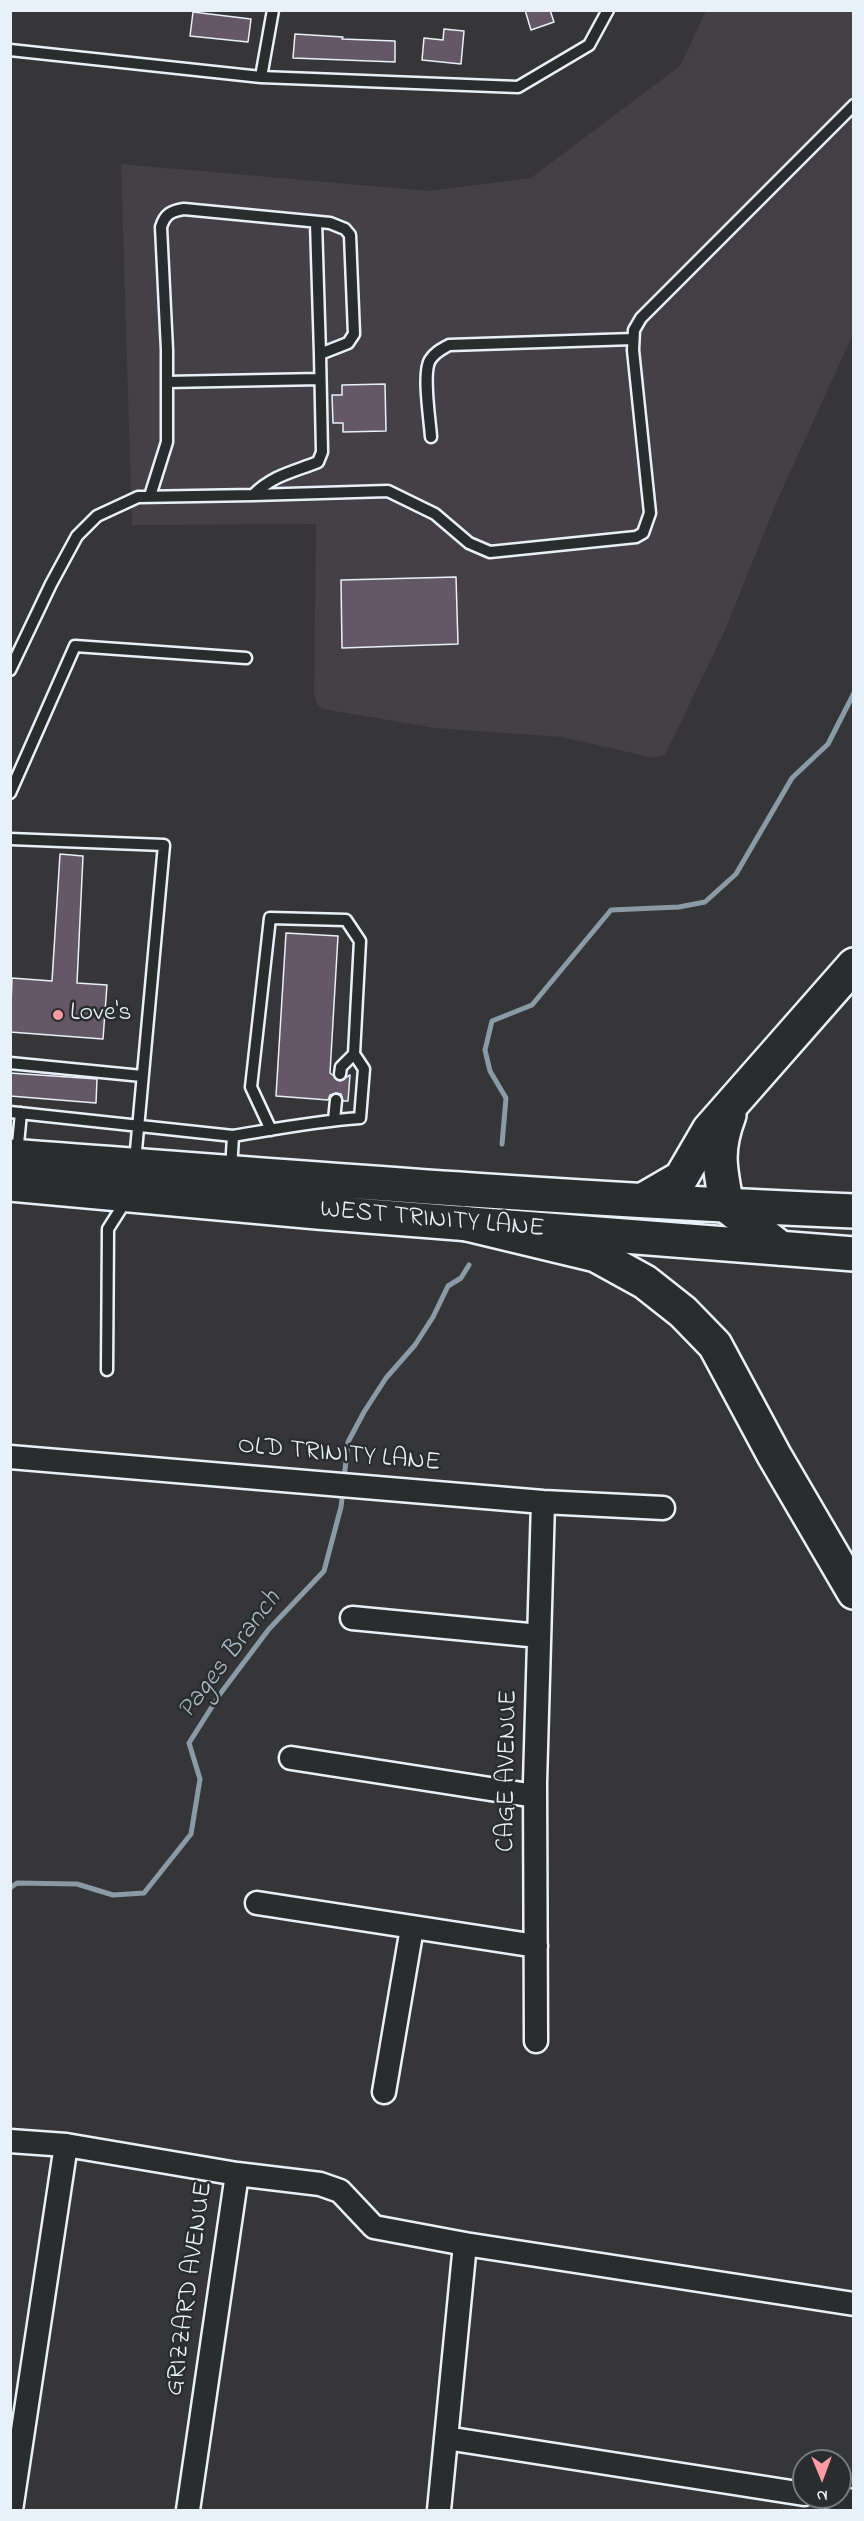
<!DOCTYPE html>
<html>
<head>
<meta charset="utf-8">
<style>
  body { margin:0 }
  #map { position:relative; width:864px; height:2521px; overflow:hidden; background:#363639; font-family:"Indie Flower",sans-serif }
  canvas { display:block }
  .frame { position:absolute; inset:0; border:12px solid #e8f1f8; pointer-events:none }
  .north { position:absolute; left:792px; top:2449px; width:60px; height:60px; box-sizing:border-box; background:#2a2d2e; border:2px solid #767b7f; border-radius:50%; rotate:179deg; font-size:16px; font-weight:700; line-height:24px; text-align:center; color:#e8f1f8 }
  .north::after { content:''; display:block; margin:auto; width:21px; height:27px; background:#ff9aa2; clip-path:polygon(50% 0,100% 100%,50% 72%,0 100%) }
</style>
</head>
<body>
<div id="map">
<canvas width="864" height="2521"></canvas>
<div class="frame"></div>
<div class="north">N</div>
</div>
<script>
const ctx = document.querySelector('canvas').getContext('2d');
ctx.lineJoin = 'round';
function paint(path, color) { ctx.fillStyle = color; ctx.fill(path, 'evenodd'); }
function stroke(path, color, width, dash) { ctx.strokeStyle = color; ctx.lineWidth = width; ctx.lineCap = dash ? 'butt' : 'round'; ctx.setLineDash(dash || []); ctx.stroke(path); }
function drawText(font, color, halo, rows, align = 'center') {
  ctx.font = font + ' "Indie Flower",sans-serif'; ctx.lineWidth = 5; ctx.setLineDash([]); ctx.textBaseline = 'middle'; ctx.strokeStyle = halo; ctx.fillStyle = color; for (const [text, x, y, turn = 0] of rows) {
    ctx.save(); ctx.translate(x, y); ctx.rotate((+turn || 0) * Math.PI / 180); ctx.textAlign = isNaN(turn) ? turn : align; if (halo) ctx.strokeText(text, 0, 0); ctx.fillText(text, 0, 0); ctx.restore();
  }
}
paint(new Path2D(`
  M 706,11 L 853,11 L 853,334 L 777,501 L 725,630 L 665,755 L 654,758 L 562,737 L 435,728 L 323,709 L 317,704 L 314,694 L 316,524 L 132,525 L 121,164 L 429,191 L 531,178 L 680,66 Z`), '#444046');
stroke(new Path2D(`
  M 502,1144 L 506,1098 L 490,1071 L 485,1050 L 492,1021 L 532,1005 L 611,910 L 679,907 L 705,902 L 736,874 L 792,778 L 828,744 L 854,693
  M 344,1479 L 348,1442 L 364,1412 L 386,1378 L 415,1345 L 433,1317 L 448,1286 L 461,1278 L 469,1265
  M 10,1888 L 17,1883 L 77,1884 L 113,1895 L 144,1893 L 191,1834 L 200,1779 L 189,1743 L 220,1694 L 269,1629 L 324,1571 L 341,1507 L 343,1491`), '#8a9aa6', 5);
const building = new Path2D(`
  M 525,10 L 550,10 L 554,22 L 531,30 Z
  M 193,12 L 251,19 L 248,42 L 190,36 Z
  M 444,29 L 464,31 L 461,64 L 422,60 L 424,38 L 443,40 Z
  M 295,34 L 343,37 L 342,39 L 395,41 L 395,62 L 293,58 Z
  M 385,384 L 386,431 L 343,432 L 343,423 L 333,423 L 332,395 L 342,395 L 342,385 Z
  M 456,577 L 458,644 L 342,648 L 341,580 Z
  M 60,854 L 83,856 L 77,983 L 107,985 L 103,1039 L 10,1032 L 12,978 L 52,981 Z
  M 286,933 L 338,936 L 330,1073 L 340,1081 L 350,1075 L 348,1101 L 343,1101 L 341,1094 L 336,1093 L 330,1095 L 328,1100 L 276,1096 Z
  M 10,1073 L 97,1079 L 96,1103 L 10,1096 Z`);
paint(building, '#645866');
stroke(building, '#e8f1f8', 1.5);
const service = new Path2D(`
  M 10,50 L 261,77 L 518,87 L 589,45 L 608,10
  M 261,77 L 273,10
  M 316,222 L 320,354
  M 167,382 L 320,379
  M 431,437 C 430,420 422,373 430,360 C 435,352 442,349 449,345 L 633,339
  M 253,495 L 388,491 L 435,514 L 469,543 L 490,552 L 636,537 L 643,533 L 650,513 L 633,350 L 634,330 L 641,318 L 854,105
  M 10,670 L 51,584 L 77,536 L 97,516 L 138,497 L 253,495 C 273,475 293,472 318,462 L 322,452 L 320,354 L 348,343 L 354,334 L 350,235 L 345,229 L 330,223 L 184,209 C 171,211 165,214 161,227 L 167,350 L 167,442 L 150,496
  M 10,793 L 75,646 L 246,658
  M 10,839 L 164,845 L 135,1161
  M 10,1063 L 142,1076
  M 340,1074 L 341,1067 L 354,1054
  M 10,1112 L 233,1136 L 231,1170
  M 334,1120 L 336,1100
  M 233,1136 C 275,1129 317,1121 360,1118 L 364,1069 L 354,1054 L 360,941 L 346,920 L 270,918 L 251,1087 L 271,1130
  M 17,1154 L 21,1113
  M 107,1370 L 108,1229 L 127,1199`);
const minor = new Path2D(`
  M 10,1457 L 543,1502 L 663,1508
  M 352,1618 L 539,1636
  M 291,1758 L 535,1796
  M 257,1903 L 536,1946
  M 536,2041 L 535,1782 L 543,1502
  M 384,2092 L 412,1928
  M 10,2141 L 66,2145 L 237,2174 L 320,2184 L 340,2191 L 374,2227 L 465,2244 L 854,2304
  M 446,2438 L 804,2494
  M 826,2497 L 854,2501
  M 11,2510 L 66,2145
  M 188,2510 L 237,2174
  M 439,2510 L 465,2244`);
const primary = new Path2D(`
  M 10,1156 C 291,1177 572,1200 854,1211
  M 10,1184 L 317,1212 L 854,1254`);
const motorway = new Path2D(`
  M 729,1115 C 715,1152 720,1169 727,1206 L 780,1248
  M 643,1200 L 681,1178 L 709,1130 L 854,965
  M 463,1223 L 596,1255 L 645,1282 L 683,1312 L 715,1345 L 774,1455 L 854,1592`);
stroke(service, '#e8f1f8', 15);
stroke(minor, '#e8f1f8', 27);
stroke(primary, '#e8f1f8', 38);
stroke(motorway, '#e8f1f8', 38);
stroke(service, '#2a2d2e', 10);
stroke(minor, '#2a2d2e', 22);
stroke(primary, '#2a2d2e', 33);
stroke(motorway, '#2a2d2e', 33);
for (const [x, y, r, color] of [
  [58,1015,6,"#ff9aa2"]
]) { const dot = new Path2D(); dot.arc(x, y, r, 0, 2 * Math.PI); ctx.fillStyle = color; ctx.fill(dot); stroke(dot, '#2a2d2e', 2); }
drawText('26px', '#e8f1f8', '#2a2d2e', [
  ["Love's",70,1015]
], 'left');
drawText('26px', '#e8f1f8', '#2a2d2e', [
  ["WEST TRINITY LANE",432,1221,5],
  ["OLD TRINITY LANE",339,1456,5],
  ["CAGE AVENUE",509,1771,-89],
  ["GRIZZARD AVENUE",191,2289,-82]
]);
drawText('italic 27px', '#a9b7c1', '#2a2d2e', [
  ["Pages Branch",231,1656,-53]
]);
</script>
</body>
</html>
